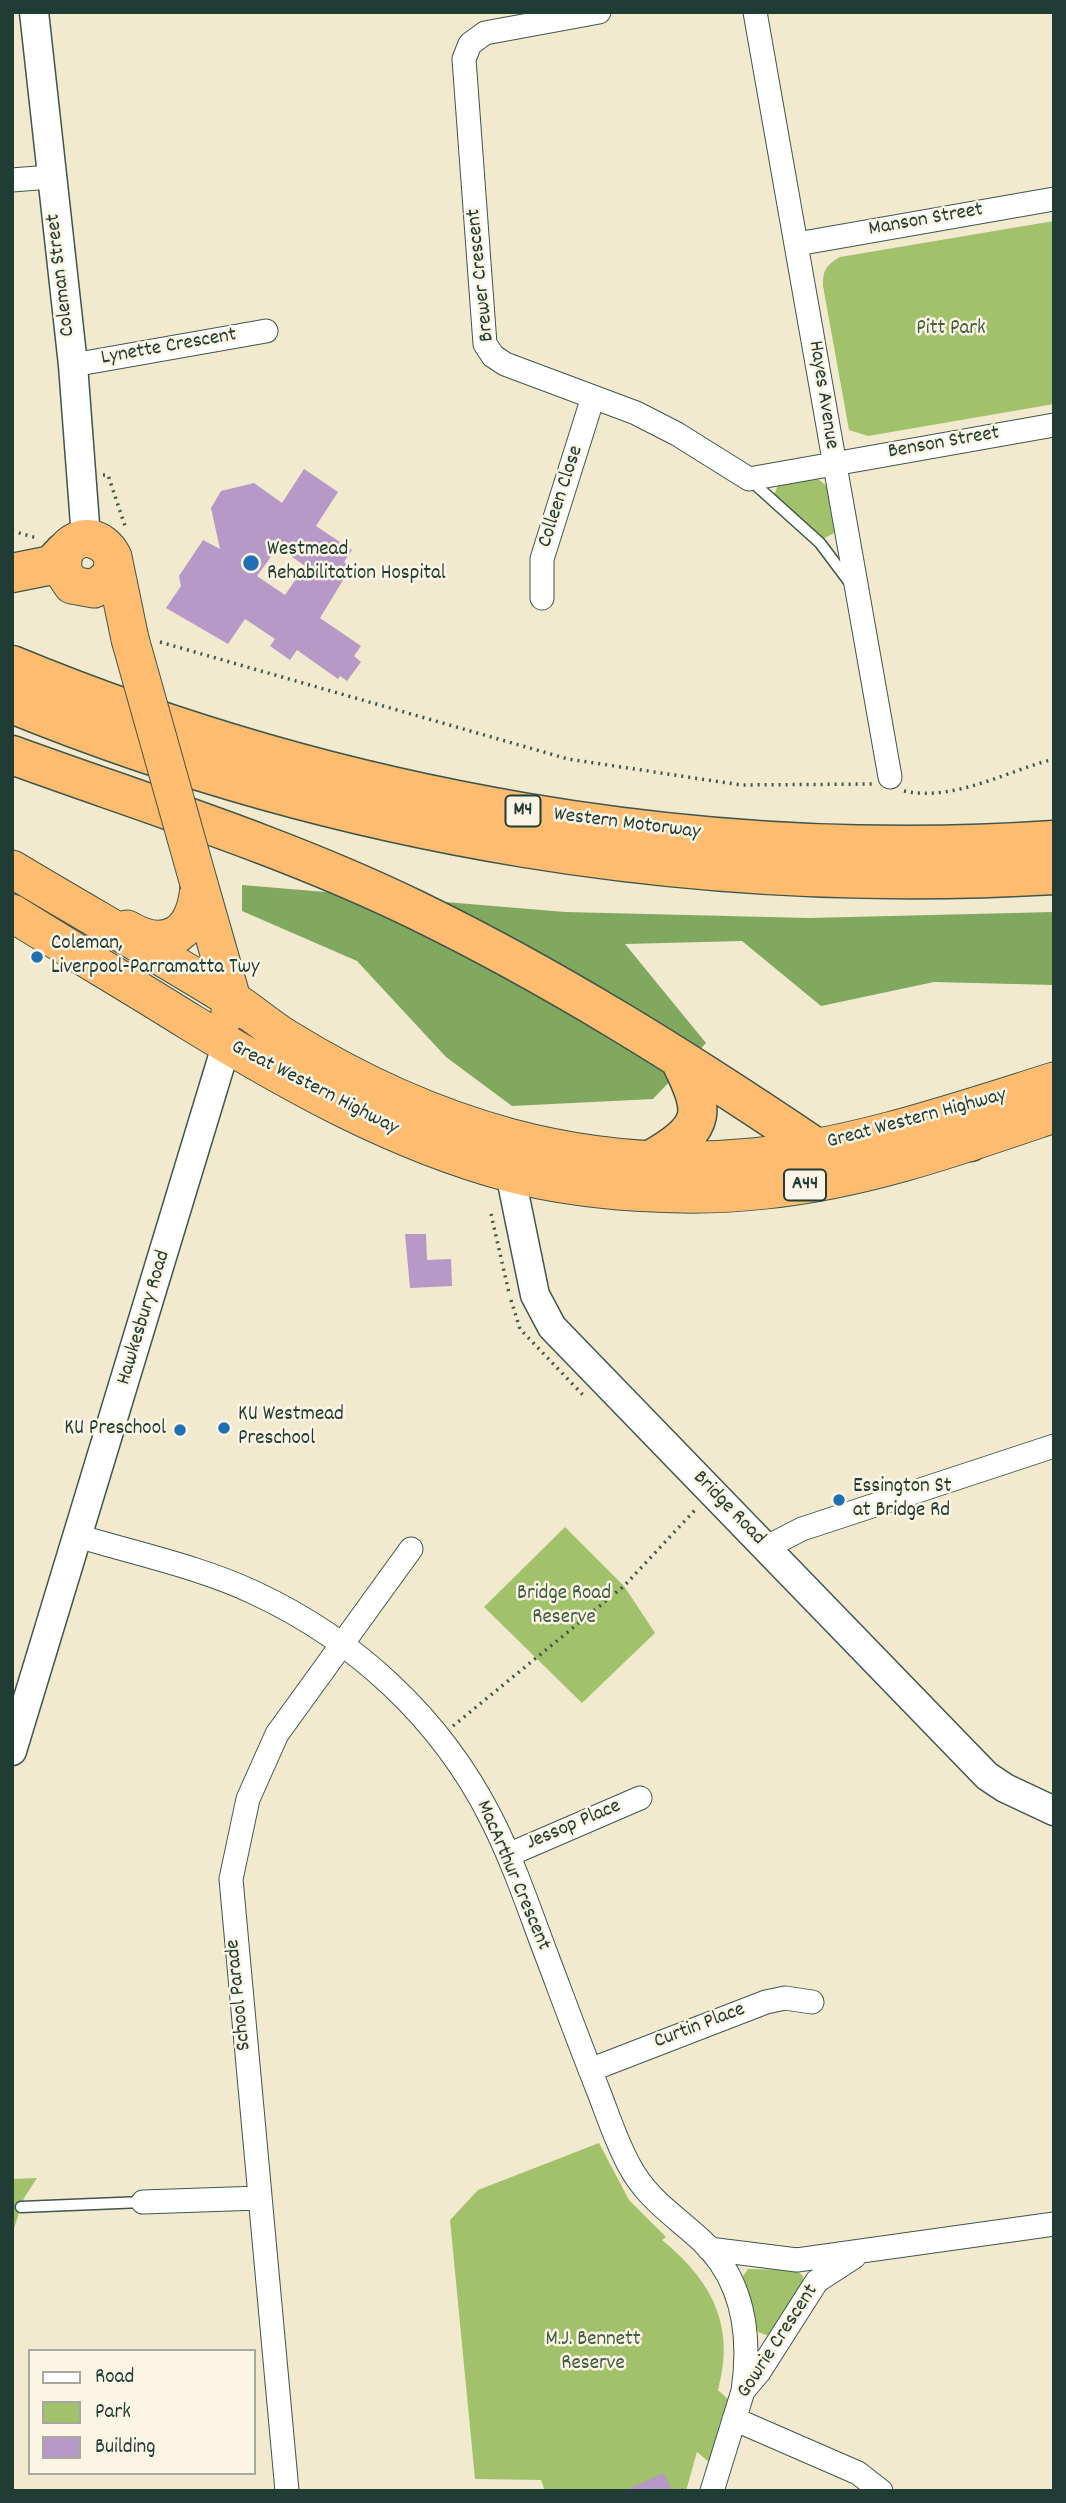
<!DOCTYPE html>
<html>
<head>
<meta charset="utf-8">
<style>
  body { margin:0 }
  #map { position:relative; width:1066px; height:2503px; overflow:hidden; background:#f2eacf; font-family:Dekko,sans-serif }
  canvas { display:block }
  .frame { position:absolute; inset:0; border:14px solid #1f3d34; pointer-events:none }
  .legend { position:absolute; left:28px; top:2349px; width:228px; height:126px; box-sizing:border-box; background:#fcf5e5; border:2px solid #a4ab9e; margin:0; padding:9px 12px; list-style:none; font-size:21px; color:#1f3d34 }
  .legend li { display:flex; align-items:center; gap:14px; height:35px }
  .legend b { width:35px; border:2px solid #a4ab9e }
</style>
</head>
<body>
<div id="map">
<canvas width="1066" height="2503"></canvas>
<div class="frame"></div>
<ul class="legend">
<li><b style="height:9px;background:#fff"></b>Road</li>
<li><b style="height:19px;background:#a1c26a"></b>Park</li>
<li><b style="height:19px;background:#b699c7"></b>Building</li>
</ul>
</div>
<script>
const ctx = document.querySelector('canvas').getContext('2d');
ctx.lineJoin = 'round';
function paint(path, color) { ctx.fillStyle = color; ctx.fill(path, 'evenodd'); }
function stroke(path, color, width, dash) { ctx.strokeStyle = color; ctx.lineWidth = width; ctx.lineCap = dash ? 'butt' : 'round'; ctx.setLineDash(dash || []); ctx.stroke(path); }
function drawText(font, color, halo, rows, align = 'center') {
  ctx.font = font + ' Dekko,sans-serif'; ctx.lineWidth = 5; ctx.setLineDash([]); ctx.textBaseline = 'middle'; ctx.strokeStyle = halo; ctx.fillStyle = color; for (const [text, x, y, turn = 0] of rows) {
    ctx.save(); ctx.translate(x, y); ctx.rotate((+turn || 0) * Math.PI / 180); ctx.textAlign = isNaN(turn) ? turn : align; if (halo) ctx.strokeText(text, 0, 0); ctx.fillText(text, 0, 0); ctx.restore();
  }
}
paint(new Path2D(`
  M 1054,221 L 1054,404 L 868,436 L 849,430 L 823,286 C 822,271 827,264 840,257 Z
  M 818,479 L 828,487 L 836,527 L 834,533 L 823,539 L 774,495 L 778,485 Z
  M 565,1527 L 624,1586 L 655,1633 L 582,1703 L 484,1607 Z
  M 599,2143 L 629,2200 L 666,2237 L 662,2240 C 711,2280 736,2325 718,2390 L 729,2400 L 710,2463 L 697,2452 L 686,2491 L 545,2491 L 541,2480 L 475,2479 L 450,2220 L 478,2190 Z
  M 37,2178 L 24,2198 L 12,2234 L 12,2179 Z
  M 748,2269 L 796,2270 L 803,2276 L 804,2281 L 769,2336 L 758,2332 L 743,2276 Z`), '#a1c26a');
paint(new Path2D(`
  M 242,885 L 565,912 L 809,918 L 1054,912 L 1054,985 L 934,982 L 821,1006 L 742,941 L 625,944 L 706,1043 L 653,1099 L 512,1106 L 446,1057 L 357,961 L 242,911 Z`), '#80a85e');
paint(new Path2D(`
  M 304,469 L 338,492 L 316,526 L 352,550 L 344,562 L 351,567 L 320,618 L 361,646 L 354,656 L 361,662 L 347,681 L 340,676 L 338,679 L 297,650 L 290,660 L 270,646 L 275,639 L 245,619 L 228,644 L 166,608 L 181,586 L 179,576 L 203,540 L 220,549 L 211,508 L 221,491 L 254,483 L 282,503 ZM 278,547 L 305,566 L 285,595 L 257,576 Z
  M 405,1234 L 426,1234 L 427,1260 L 451,1259 L 452,1286 L 410,1288 Z
  M 664,2473 L 672,2491 L 623,2491 Z`), '#b699c7');
const service = new Path2D(`
  M 749,479 L 820,543 L 850,583
  M 21,2207 L 143,2202`);
const minor = new Path2D(`
  M 599,12 L 485,33 L 470,44 L 464,59 L 485,344 L 493,356 L 505,364 L 636,413 L 677,434 L 749,479 L 1054,425
  M 755,12 L 890,777
  M 12,180 L 50,177
  M 797,244 L 1054,199
  M 73,365 L 266,331
  M 542,598 L 542,559 L 593,397
  M 78,1536 C 137,1554 200,1567 255,1593 C 356,1640 441,1719 491,1818 C 514,1863 530,1912 548,1959 C 565,2004 582,2050 600,2095 C 609,2119 617,2143 629,2165 C 647,2199 674,2215 701,2240 C 744,2280 751,2336 743,2391
  M 765,1548 L 802,1529 L 1054,1446
  M 508,1855 L 640,1798
  M 590,2070 L 766,2002 L 785,1998 L 812,2002
  M 143,2202 L 260,2198
  M 709,2249 L 797,2260 L 1054,2224
  M 734,2419 L 858,2473 L 881,2491
  M 287,2491 L 231,1879 L 248,1799 L 277,1734 L 411,1549
  M 712,2491 L 743,2391 L 759,2372 L 817,2281 L 854,2257`);
const tertiary = new Path2D(`
  M 34,12 L 73,365 L 86,538
  M 512,1156 L 510,1173 L 535,1295 L 552,1327 L 987,1776 L 1005,1788 L 1054,1811
  M 12,1751 L 226,1046`);
const trunk = new Path2D(`
  M 113,557 L 112,575 L 94,589 L 72,585 L 62,570 L 64,552 C 78,532 102,535 113,557 L 130,639
  M 12,869 C 85,913 159,954 231,999 C 250,1011 267,1026 286,1038 C 430,1127 583,1174 753,1157 C 857,1146 955,1112 1054,1081
  M 199,884 L 232,999 L 230,1012
  M 12,913 C 71,950 131,985 190,1022 C 290,1083 394,1142 509,1173 C 585,1193 688,1199 766,1190 C 865,1180 960,1146 1054,1114
  M 127,929 C 169,954 197,931 199,884`);
const motorway = new Path2D(`
  M 12,573 L 52,565 L 64,552
  M 12,665 C 339,800 700,864 1054,840
  M 12,704 C 342,838 698,896 1054,875
  M 12,755 C 147,804 284,846 414,909 C 554,977 686,1060 815,1147 C 866,1167 917,1144 970,1142
  M 654,1158 C 709,1126 705,1111 679,1058`);
stroke(service, '#3f574b', 13);
stroke(minor, '#3f574b', 25);
stroke(tertiary, '#3f574b', 31);
stroke(trunk, '#3f574b', 39);
stroke(motorway, '#3f574b', 41);
stroke(new Path2D(`
  M 103,475 L 108,475 L 125,526
  M 12,531 L 37,538
  M 160,642 L 568,759 L 741,785 L 872,784
  M 904,791 C 953,802 1007,771 1054,759
  M 491,1214 L 509,1293
  M 511,1300 L 520,1329 L 583,1395
  M 453,1726 L 624,1586 L 695,1510 L 694,1508
  M 682,2491 L 684,2489`), '#3f574b', 3.5, [2, 5]);
stroke(service, '#fff', 10);
stroke(minor, '#fff', 23);
stroke(tertiary, '#fff', 28);
stroke(trunk, '#fdbc6f', 37);
stroke(motorway, '#fdbc6f', 38);
const trunkBridge = new Path2D(`
  M 130,639 L 199,884`);
stroke(trunkBridge, '#3f574b', 39, []);
stroke(trunkBridge, '#fdbc6f', 37);
for (const [x, y, r, color] of [
  [251,563,9,"#1f6fb2"],
  [37,957,7,"#1f6fb2"],
  [224,1428,7,"#1f6fb2"],
  [180,1430,7,"#1f6fb2"],
  [839,1500,7,"#1f6fb2"]
]) { const dot = new Path2D(); dot.arc(x, y, r, 0, 2 * Math.PI); ctx.fillStyle = color; ctx.fill(dot); stroke(dot, '#fcf5e5', 2.5); }
for (const [x, y, w] of [
  [523,811,35],
  [805,1185,42]
]) { const box = new Path2D(); box.roundRect(x - w / 2, y - 15.5, w, 31, 5); ctx.fillStyle = '#fcf5e5'; ctx.fill(box); stroke(box, '#1f3d34', 2); }
drawText('bold 19px', '#1f3d34', null, [
  ["M4",523,811],
  ["A44",805,1185]
]);
drawText('21px', '#1f3d34', '#fcf5e5', [
  ["Manson Street",926,221,-10],
  ["Coleman Street",62,275,-97],
  ["Brewer Crescent",482,275,-96],
  ["Lynette Crescent",169,348,-10],
  ["Hayes Avenue",822,395,81],
  ["Benson Street",944,444,-10],
  ["Colleen Close",562,497,-72],
  ["Western Motorway",627,825,7],
  ["Great Western Highway",314,1089,27],
  ["Great Western Highway",917,1120,-15],
  ["Hawkesbury Road",145,1318,-73],
  ["Bridge Road",728,1509,46],
  ["Jessop Place",574,1826,-23],
  ["MacArthur Crescent",512,1876,67],
  ["School Parade",240,1995,-96],
  ["Curtin Place",700,2027,-21],
  ["Gowrie Crescent",779,2342,-57]
]);
drawText('21px', '#405e42', '#fcf5e5', [
  ["Pitt Park",951,330],
  ["Bridge Road",564,1595],
  ["Reserve",564,1619],
  ["M.J. Bennett",593,2341],
  ["Reserve",593,2365]
]);
drawText('21px', '#1f3d34', '#fcf5e5', [
  ["Westmead",267,551],
  ["Rehabilitation Hospital",267,575],
  ["Coleman,",51,945],
  ["Liverpool-Parramatta Twy",51,969],
  ["KU Westmead",238,1416],
  ["Preschool",238,1440],
  ["KU Preschool",166,1430,"right"],
  ["Essington St",853,1488],
  ["at Bridge Rd",853,1512]
], 'left');
</script>
</body>
</html>
